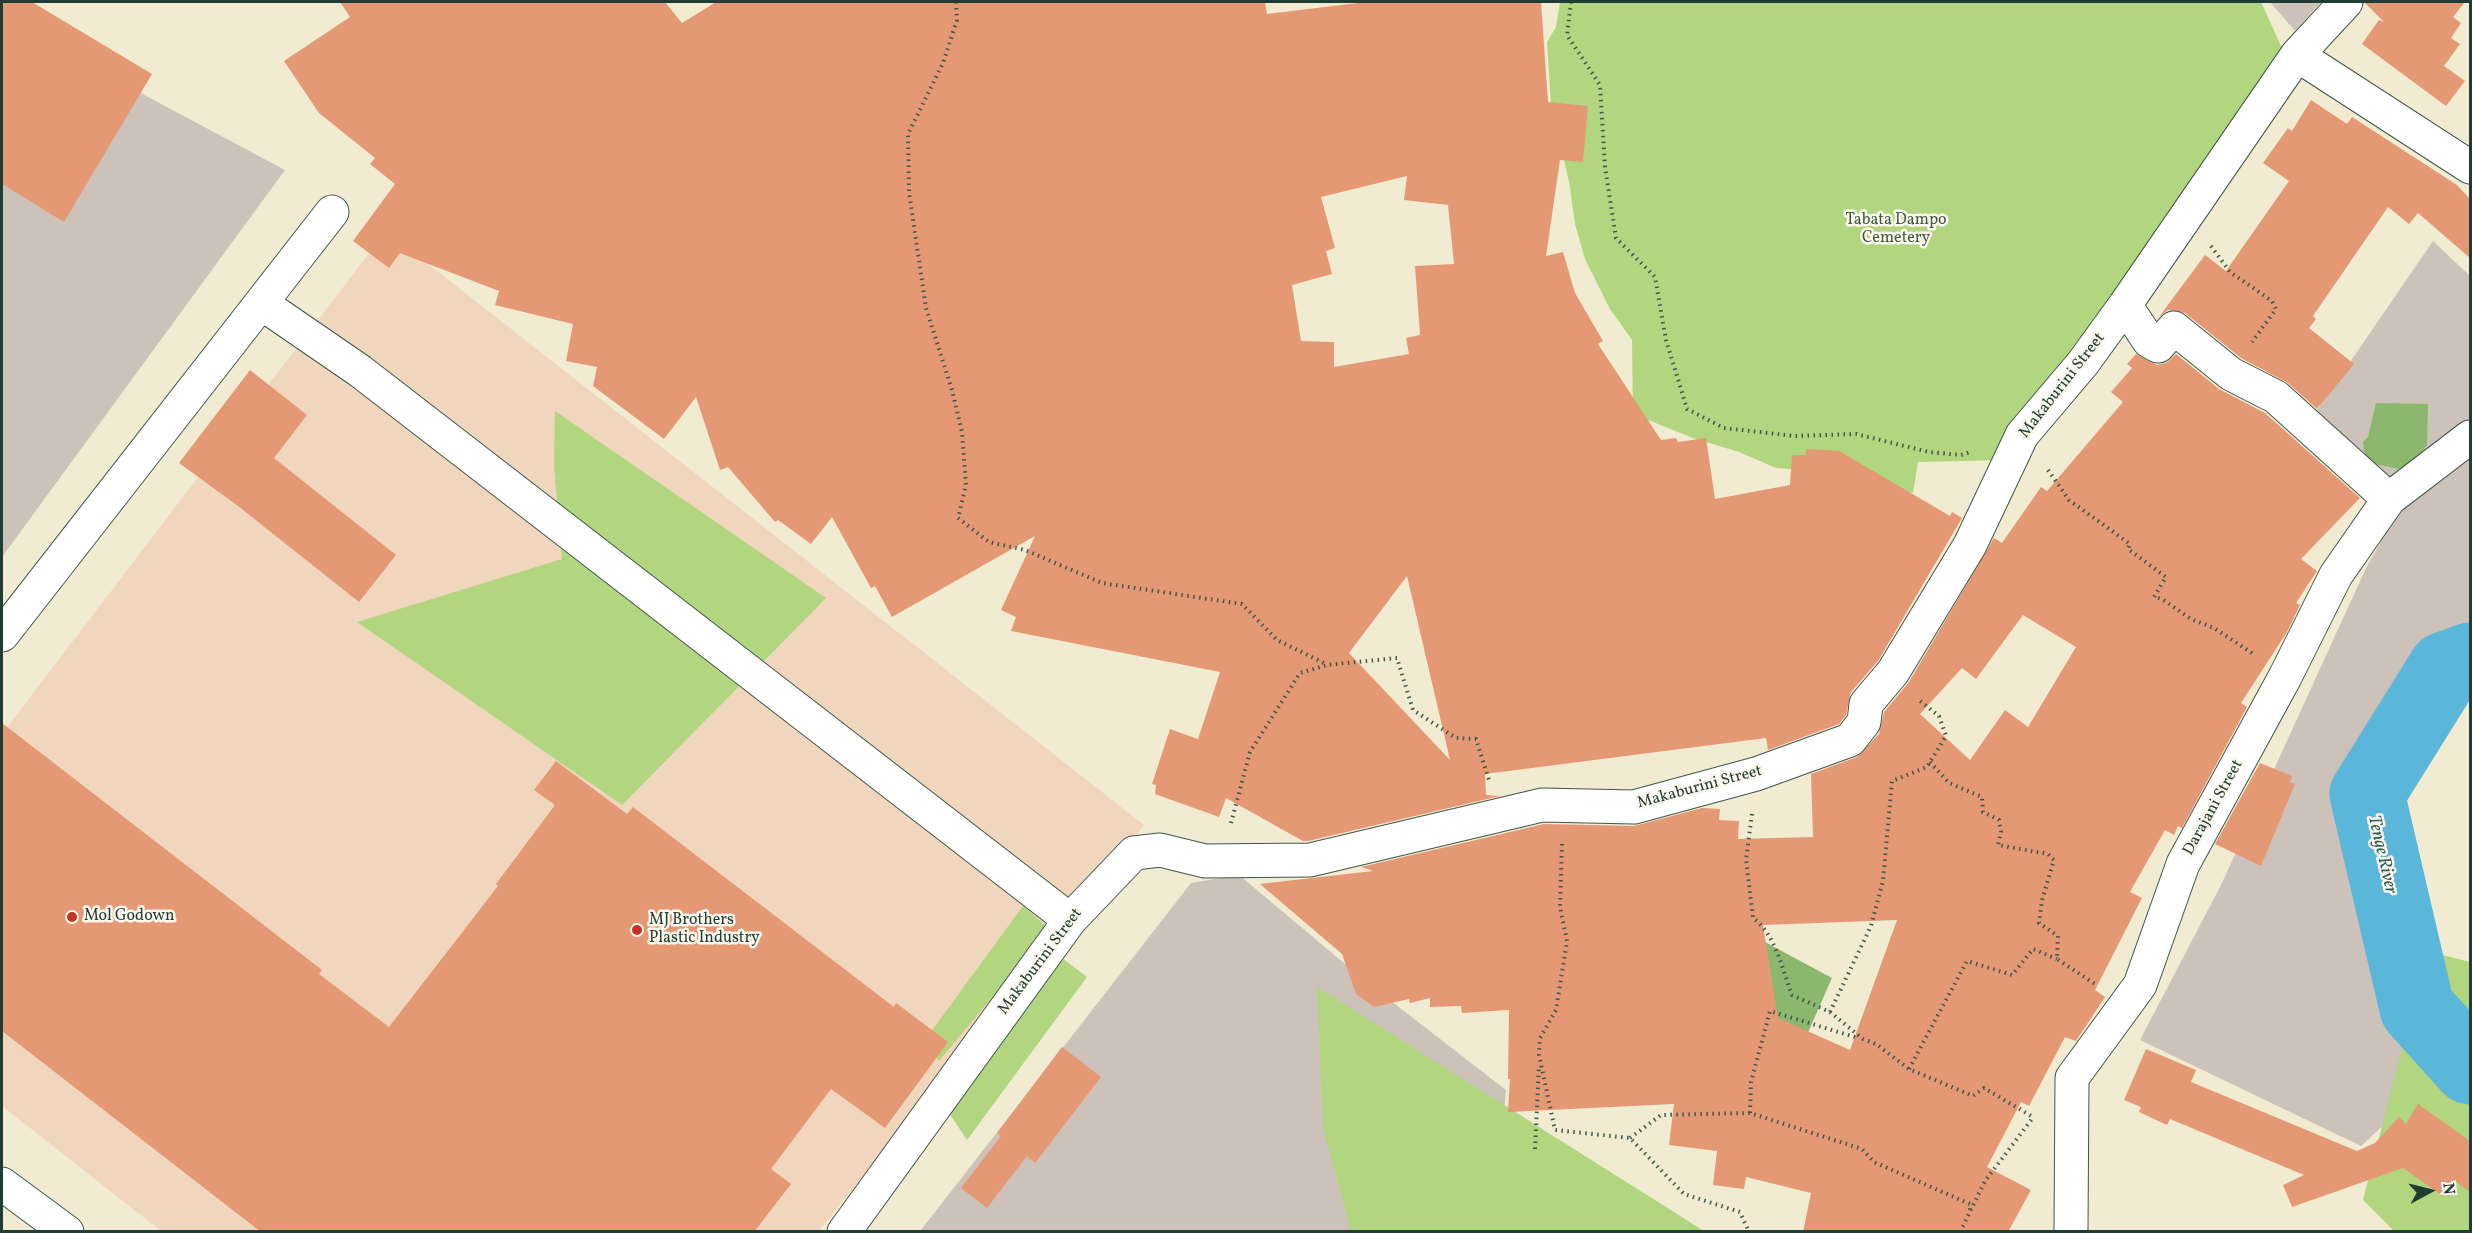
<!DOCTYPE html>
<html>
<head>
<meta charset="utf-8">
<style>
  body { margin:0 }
  #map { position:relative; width:2472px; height:1233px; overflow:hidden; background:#f1ebd2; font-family:Vollkorn,serif }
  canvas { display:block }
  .frame { position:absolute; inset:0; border:3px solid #1f3d34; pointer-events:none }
  .north { position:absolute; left:2400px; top:1161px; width:60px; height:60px; -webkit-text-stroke:4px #fbf7ec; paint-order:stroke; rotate:83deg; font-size:16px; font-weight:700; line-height:24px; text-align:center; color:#1f3d34 }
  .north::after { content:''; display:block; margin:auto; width:21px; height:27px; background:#1f3d34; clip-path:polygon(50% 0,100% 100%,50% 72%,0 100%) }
</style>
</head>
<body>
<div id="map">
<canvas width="2472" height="1233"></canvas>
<div class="frame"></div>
<div class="north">N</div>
</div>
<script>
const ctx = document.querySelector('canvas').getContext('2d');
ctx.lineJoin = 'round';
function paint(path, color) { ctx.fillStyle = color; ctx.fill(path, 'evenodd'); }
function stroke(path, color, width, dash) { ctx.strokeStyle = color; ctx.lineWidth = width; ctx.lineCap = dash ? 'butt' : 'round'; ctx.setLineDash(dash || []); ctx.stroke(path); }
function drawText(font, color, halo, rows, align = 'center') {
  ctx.font = font + ' Vollkorn,serif'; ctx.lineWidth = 5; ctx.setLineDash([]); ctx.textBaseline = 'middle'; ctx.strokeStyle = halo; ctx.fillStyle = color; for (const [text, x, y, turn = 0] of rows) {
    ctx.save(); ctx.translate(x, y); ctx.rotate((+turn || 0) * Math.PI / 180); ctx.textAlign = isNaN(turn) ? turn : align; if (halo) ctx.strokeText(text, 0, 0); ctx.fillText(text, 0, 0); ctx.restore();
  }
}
paint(new Path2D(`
  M 386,231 L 1144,825 L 819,1231 L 161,1231 L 2,1106 L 2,734 Z`), '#efd6bc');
paint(new Path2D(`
  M 2270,2 L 2321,2 L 2295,31 Z
  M 2,19 L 285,170 L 2,557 Z
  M 2433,241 L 2470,276 L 2470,426 L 2387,488 L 2311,419 Z
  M 2470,452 L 2470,622 L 2428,654 L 2343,789 L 2429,1083 L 2361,1146 L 2140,1040 L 2221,885 L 2367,566 L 2403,504 Z
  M 1239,875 L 1369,984 L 1506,1090 L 1493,1231 L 921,1230 L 1191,883 Z`), '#cdc2b9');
paint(new Path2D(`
  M 1560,2 L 2261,2 L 2292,70 L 2010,460 L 1918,462 L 1913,493 L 1858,479 L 1801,470 L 1776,468 L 1739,452 L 1693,438 L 1633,414 L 1632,340 L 1610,309 L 1585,259 L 1575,224 L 1569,181 L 1551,105 L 1547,42 L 1556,27 Z
  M 555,411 L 826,598 L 622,805 L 357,622 L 562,559 L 554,465 Z
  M 1023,906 L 1049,929 L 939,1061 L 925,1040 Z
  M 2427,951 L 2470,962 L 2470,1231 L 2394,1231 L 2363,1200 Z
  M 1058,955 L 1087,977 L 967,1140 L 947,1110 Z
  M 1317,987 L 1704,1231 L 1351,1231 L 1323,1127 Z`), '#b1d67f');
paint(new Path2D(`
  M 2376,403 L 2428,404 L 2427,445 L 2408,471 L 2366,462 L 2363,442 L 2368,437 Z
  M 1763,941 L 1832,978 L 1802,1046 L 1770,1034 Z`), '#8cb76e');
stroke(new Path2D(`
  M 2470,660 L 2445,669 L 2367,794 L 2417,1008 L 2470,1067`), '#5bb7d9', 75);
paint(new Path2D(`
  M 2,2 L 32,2 L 152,74 L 64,222 L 2,184 Z
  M 340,2 L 665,2 L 682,23 L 716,2 L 1265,2 L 1267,14 L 1366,2 L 1541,2 L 1548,102 L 1588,106 L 1583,162 L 1560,160 L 1546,256 L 1563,252 L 1575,293 L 1603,341 L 1598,344 L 1661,440 L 1676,438 L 1678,442 L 1706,438 L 1715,499 L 1790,485 L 1792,455 L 1806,455 L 1806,449 L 1839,451 L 1950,516 L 1952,512 L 1962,518 L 1878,661 L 1851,692 L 1846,715 L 1839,724 L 1768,750 L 1766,738 L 1485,774 L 1486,795 L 1500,796 L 1308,841 L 1303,841 L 1226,798 L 1219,817 L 1155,794 L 1156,785 L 1152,784 L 1170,729 L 1198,739 L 1220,672 L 1011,631 L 1016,617 L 1001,610 L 1035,536 L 892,617 L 875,586 L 871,588 L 832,517 L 811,544 L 778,520 L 775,522 L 728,467 L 720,470 L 696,397 L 664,439 L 593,386 L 597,367 L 566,361 L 573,324 L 495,305 L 499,291 L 400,253 L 389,268 L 353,241 L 395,184 L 370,164 L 375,158 L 319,113 L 284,61 L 350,17 ZM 1407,176 L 1404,200 L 1448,205 L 1454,264 L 1415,266 L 1420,335 L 1406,338 L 1409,354 L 1334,367 L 1334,342 L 1301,341 L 1292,285 L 1332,274 L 1326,251 L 1335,248 L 1321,197 ZM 1407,576 L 1450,760 L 1349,653 Z
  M 2364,2 L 2465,2 L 2453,17 L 2461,23 L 2451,38 L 2460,44 L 2444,66 L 2465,81 L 2446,106 L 2362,44 L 2379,20 L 2384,22 Z
  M 2311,100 L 2347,124 L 2352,117 L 2457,185 L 2470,199 L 2470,258 L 2418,213 L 2409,224 L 2388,207 L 2313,316 L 2316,319 L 2309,328 L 2354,364 L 2317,409 L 2288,383 L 2241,358 L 2185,313 L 2168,310 L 2159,317 L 2205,255 L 2226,271 L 2289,181 L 2263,163 L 2288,128 L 2292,131 Z
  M 2136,354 L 2157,365 L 2166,363 L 2176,354 L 2219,389 L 2265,413 L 2360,498 L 2301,559 L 2317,571 L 2296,603 L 2300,605 L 2287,632 L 2241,703 L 2247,707 L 2182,828 L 2178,826 L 2174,835 L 2165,830 L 2130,892 L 2142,898 L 2095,990 L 2105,997 L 2076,1041 L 2065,1037 L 2029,1106 L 2021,1102 L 1987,1167 L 2031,1190 L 2008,1232 L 1803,1232 L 1811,1193 L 1746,1177 L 1744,1189 L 1713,1185 L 1717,1151 L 1669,1145 L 1674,1104 L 1508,1112 L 1510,1079 L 1508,1079 L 1509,1010 L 1462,1013 L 1461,1006 L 1430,1007 L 1430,998 L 1410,1003 L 1409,999 L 1374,1007 L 1356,994 L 1342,954 L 1260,884 L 1373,871 L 1361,867 L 1544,824 L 1634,826 L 1702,808 L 1720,809 L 1719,820 L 1739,821 L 1738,839 L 1813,837 L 1811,774 L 1857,757 L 1879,734 L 1884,712 L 1909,682 L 1994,538 L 2002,543 L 2041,487 L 2047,491 L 2123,402 L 2111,392 L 2132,368 L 2127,364 ZM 2023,615 L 2076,647 L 2028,727 L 2005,710 L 1970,760 L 1920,714 L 1962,668 L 1976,679 ZM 1897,920 L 1850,1050 L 1778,1018 L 1763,925 Z
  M 250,370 L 307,415 L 274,458 L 396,555 L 359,602 L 238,506 L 179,463 Z
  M 2,723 L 322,970 L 319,974 L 389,1027 L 498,886 L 496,884 L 555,805 L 534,790 L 556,761 L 627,814 L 633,807 L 894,1007 L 896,1003 L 948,1042 L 885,1128 L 831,1089 L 771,1169 L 791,1184 L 754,1232 L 261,1232 L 2,1031 Z
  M 2260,763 L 2292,776 L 2290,782 L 2295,784 L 2261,866 L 2215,844 Z
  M 1062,1047 L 1101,1077 L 1035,1163 L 1027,1156 L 987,1208 L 961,1188 L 1001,1136 L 997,1133 Z
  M 2146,1049 L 2196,1070 L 2191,1082 L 2357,1151 L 2375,1143 L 2399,1117 L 2406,1124 L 2418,1104 L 2470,1141 L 2470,1192 L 2455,1181 L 2444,1197 L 2403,1168 L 2292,1207 L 2283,1185 L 2304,1175 L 2170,1119 L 2167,1125 L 2139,1112 L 2141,1107 L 2124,1100 Z`), '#e49974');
const street = new Path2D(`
  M 2297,55 L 2470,167
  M 261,303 L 360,371 L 1070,920
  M 2125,305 L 2149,341 L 2158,346 L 2174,328 L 2231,374 L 2276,397 L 2389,499
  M 2,635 L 332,212
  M 2,1184 L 67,1232
  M 2071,1229 L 2072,1078 L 2140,985 L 2183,864 L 2285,677 L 2336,575 L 2389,499 L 2470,437
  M 844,1232 L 1070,920 L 1134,853 L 1160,850 L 1205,861 L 1310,860 L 1542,805 L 1634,807 L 1756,774 L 1850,740 L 1864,722 L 1866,704 L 1893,672 L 1970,545 L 2022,435 L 2083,363 L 2125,305 L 2297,55 L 2346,2`);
stroke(street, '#3e574c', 35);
stroke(new Path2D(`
  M 956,2 L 957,20 L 943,63 L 908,134 L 909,192 L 926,308 L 952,390 L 962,432 L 966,485 L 958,518 L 989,542 L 1025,550 L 1102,583 L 1242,604 L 1277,640 L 1326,664
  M 1571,2 L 1567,35 L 1600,85 L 1605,167 L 1616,238 L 1655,277 L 1666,340 L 1687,409 L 1724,428 L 1794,436 L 1856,434 L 1929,452 L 1961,455 L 1971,452
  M 2211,246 L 2230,272 L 2272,301 L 2276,309 L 2252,342
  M 2048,470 L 2069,500 L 2130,544 L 2128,549 L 2166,577 L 2154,597 L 2162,599 L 2191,619 L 2214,628 L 2255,655
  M 1930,762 L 1949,783 L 1982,797 L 1983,812 L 1999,820 L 2001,832 L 1998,845 L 2048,854 L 2054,860 L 2042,900 L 2039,923 L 2058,936 L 2057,959 L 2095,984
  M 1752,814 L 1746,859 L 1753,918 C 1776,935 1782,969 1792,995 L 1830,1012 L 1863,1039 L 1876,1044 L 1909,1069 L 1973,1096 L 1984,1088 L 2033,1117
  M 1231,823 L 1250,752 L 1300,673 L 1327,665 L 1397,658 L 1413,710 L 1456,738 L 1476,739 L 1489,780
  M 1562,844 L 1560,907 L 1567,941 L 1556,1010 L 1540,1038 L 1539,1055 L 1555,1130 L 1630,1138 L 1684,1194 L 1740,1212 L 1749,1232
  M 1830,1012 L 1871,926 L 1883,881 L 1892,781 L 1927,767 L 1946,736 L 1939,716 L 1919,700
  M 1909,1069 L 1967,961 L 2012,975 L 2033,949 L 2057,959
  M 1750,1113 L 1751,1082 L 1770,1011 L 1858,1038
  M 1630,1138 L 1661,1115 L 1750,1113 L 1862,1149 L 1874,1162 L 1970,1204 L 1970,1214
  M 1535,1149 L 1539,1065
  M 1960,1232 L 1985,1181 L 2032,1119`), '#3e574c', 4, [1.5, 4.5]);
stroke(street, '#fff', 33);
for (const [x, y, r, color] of [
  [72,917,6,"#c8321e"],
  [637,930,6,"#c8321e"]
]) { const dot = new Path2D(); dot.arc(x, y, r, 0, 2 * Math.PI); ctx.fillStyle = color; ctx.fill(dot); stroke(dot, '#fbf7ec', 2); }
drawText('16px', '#3c5c43', '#fbf7ec', [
  ["Tabata Dampo",1896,221],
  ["Cemetery",1896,239]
]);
drawText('16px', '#1f3d34', '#fbf7ec', [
  ["Makaburini Street",2063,386,-52],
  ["Makaburini Street",1700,788,-15],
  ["Darajani Street",2214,808,-61],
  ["Makaburini Street",1041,962,-53]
]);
drawText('16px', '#1f3d34', '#fbf7ec', [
  ["Mol Godown",84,917],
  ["MJ Brothers",649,921],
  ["Plastic Industry",649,939]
], 'left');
drawText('italic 18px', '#2e5c5d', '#fbf7ec', [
  ["Tenge River",2381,855,77]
]);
</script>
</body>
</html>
